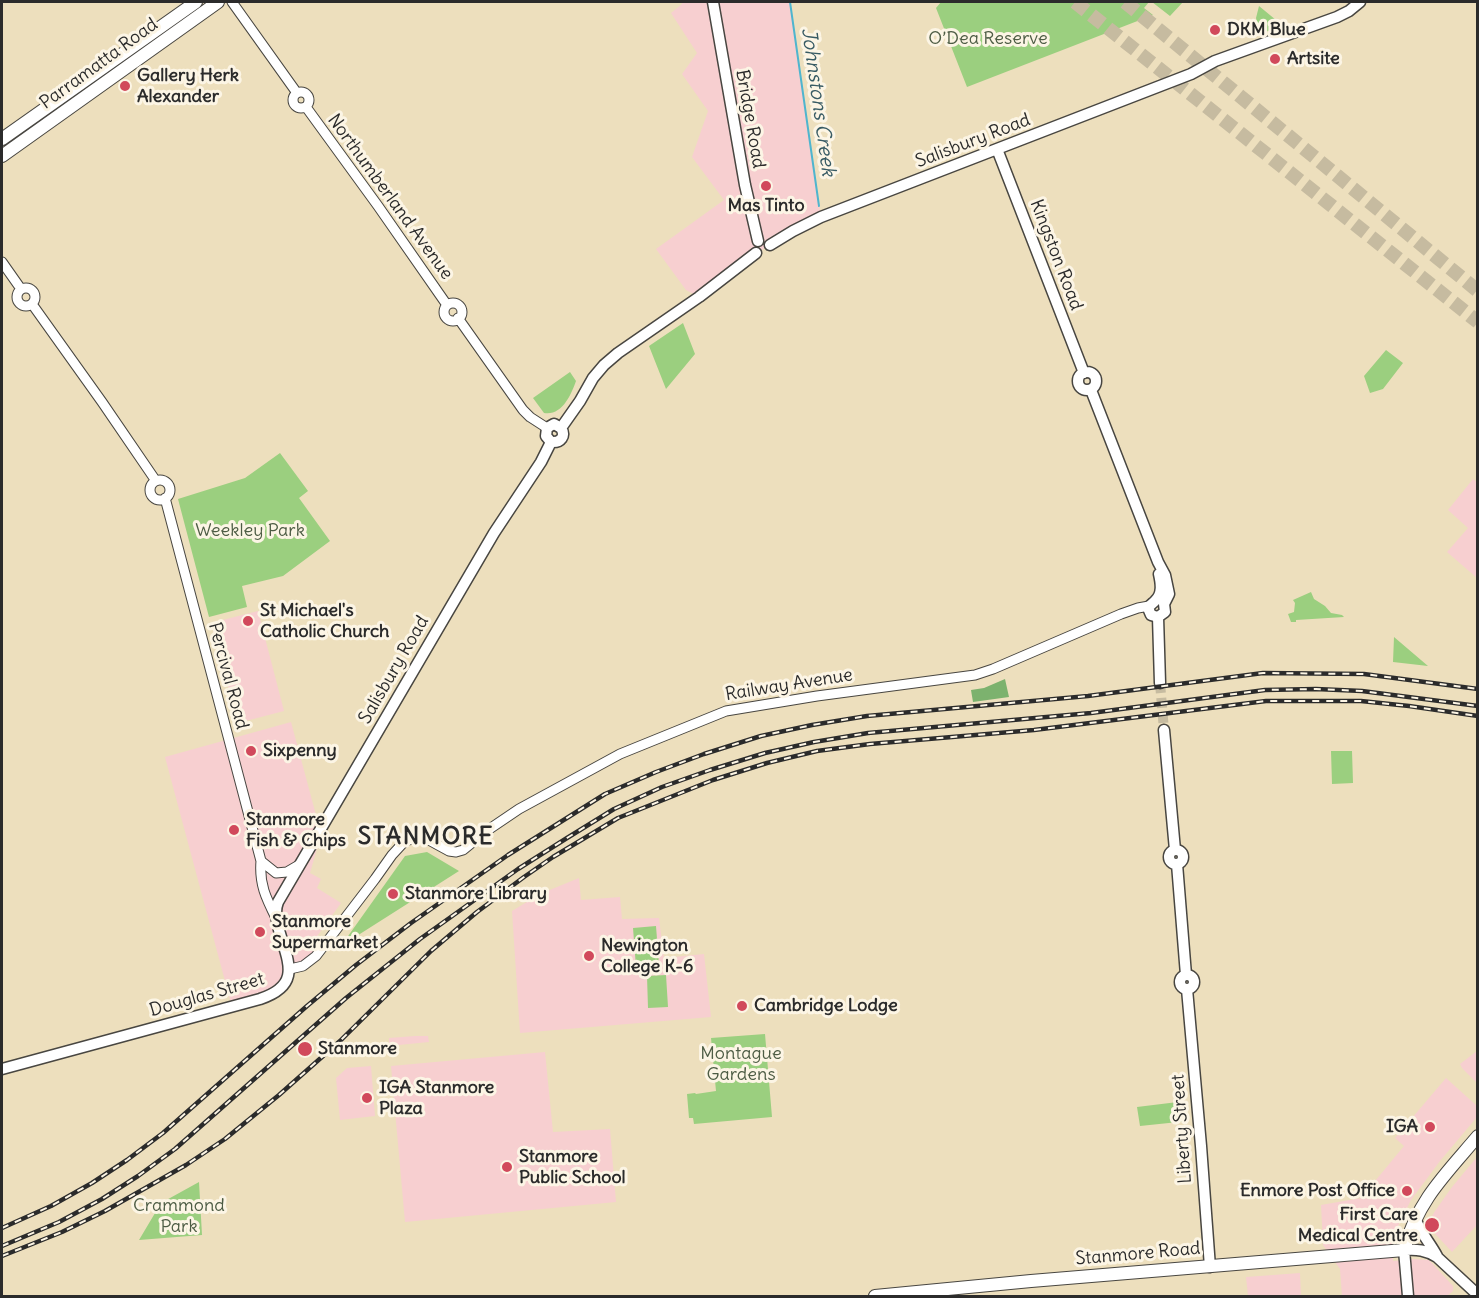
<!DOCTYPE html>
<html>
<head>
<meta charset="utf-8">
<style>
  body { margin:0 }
  #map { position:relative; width:1479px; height:1298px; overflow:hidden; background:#eddfbd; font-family:Delius,sans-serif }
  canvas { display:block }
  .frame { position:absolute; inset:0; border:3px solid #2b2b2b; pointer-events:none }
</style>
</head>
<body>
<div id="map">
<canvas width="1479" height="1298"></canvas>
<div class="frame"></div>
</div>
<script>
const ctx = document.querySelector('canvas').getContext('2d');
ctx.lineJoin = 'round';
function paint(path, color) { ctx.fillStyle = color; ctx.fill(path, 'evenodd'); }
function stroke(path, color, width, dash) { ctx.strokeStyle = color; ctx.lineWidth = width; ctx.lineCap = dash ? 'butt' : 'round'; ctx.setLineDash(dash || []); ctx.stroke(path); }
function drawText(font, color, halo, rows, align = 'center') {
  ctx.font = font + ' Delius,sans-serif'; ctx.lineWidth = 6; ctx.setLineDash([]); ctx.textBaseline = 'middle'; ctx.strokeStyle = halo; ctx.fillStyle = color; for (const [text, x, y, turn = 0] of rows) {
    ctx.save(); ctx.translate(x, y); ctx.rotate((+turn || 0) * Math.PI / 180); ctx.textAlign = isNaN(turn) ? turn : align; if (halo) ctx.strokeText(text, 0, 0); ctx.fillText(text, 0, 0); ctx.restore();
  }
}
paint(new Path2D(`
  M 683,2 L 790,2 L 821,217 L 756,253 L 699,297 L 686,290 L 656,249 L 724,200 L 692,157 L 708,111 L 682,74 L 697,53 L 671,13 L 681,5 Z
  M 1473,479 L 1478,483 L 1477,578 L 1447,552 L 1468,528 L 1448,510 Z
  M 258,611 L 284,711 L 238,723 L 211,623 Z
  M 291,722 L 316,815 L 318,820 L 324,824 L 310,873 L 321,879 L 317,888 L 341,903 L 315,939 L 316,956 L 291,969 L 284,986 L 232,1007 L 165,757 Z
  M 579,878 L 581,900 L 620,897 L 622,919 L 659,918 L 664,958 L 704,954 L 711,1017 L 520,1033 L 512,911 L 540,894 Z
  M 415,1036 L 428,1036 L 429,1042 L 389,1046 L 389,1038 Z
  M 1477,1051 L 1477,1083 L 1462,1068 L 1460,1064 Z
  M 545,1052 L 553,1132 L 610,1129 L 616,1202 L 405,1222 L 391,1066 Z
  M 371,1066 L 375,1116 L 340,1120 L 336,1078 L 347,1068 Z
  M 1446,1078 L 1477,1106 L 1477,1117 L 1440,1161 L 1411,1200 L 1393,1236 L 1393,1261 L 1414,1259 L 1429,1260 L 1453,1286 L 1453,1291 L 1447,1296 L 1342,1296 L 1340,1269 L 1323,1245 L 1321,1205 L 1361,1198 L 1404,1146 L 1395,1138 Z
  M 1477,1157 L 1477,1225 L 1452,1252 L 1427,1225 L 1435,1211 L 1452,1187 Z
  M 1300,1273 L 1301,1296 L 1248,1296 L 1246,1277 Z`), '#f7cfd0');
paint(new Path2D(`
  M 941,2 L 1149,2 L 1144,8 L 1153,15 L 967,87 L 936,8 Z
  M 1152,2 L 1183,2 L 1170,16 Z
  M 1259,6 L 1282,25 L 1263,33 L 1259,30 L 1256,18 Z
  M 683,323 L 695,354 L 666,389 L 649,346 Z
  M 1386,350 L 1403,363 L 1383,389 L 1370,393 L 1364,376 Z
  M 570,372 L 576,381 C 571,395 562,416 544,413 L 533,398 Z
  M 280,453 L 308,491 L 299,498 L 330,541 L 283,576 L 242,586 L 247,607 L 209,617 L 178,499 L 245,478 Z
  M 1311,592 L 1314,599 L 1325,606 L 1331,613 L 1342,615 L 1344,617 L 1296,620 L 1296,622 L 1291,622 L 1288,614 L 1294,612 L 1295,603 L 1293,600 Z
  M 1394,637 L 1428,666 L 1393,662 Z
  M 1331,751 L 1352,751 L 1353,783 L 1332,784 Z
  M 427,852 L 459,871 L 341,946 L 405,856 Z
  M 656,926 L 659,965 L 636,967 L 633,928 Z
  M 666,975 L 668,1007 L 648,1008 L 647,976 Z
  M 765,1034 L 772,1117 L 694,1124 L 693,1118 L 689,1118 L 687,1094 L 695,1093 L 696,1094 L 716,1091 L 711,1038 Z
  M 1186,1101 L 1188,1121 L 1140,1126 L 1137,1107 Z
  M 199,1182 L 202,1235 L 139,1240 L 161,1203 Z`), '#9bcf7f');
paint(new Path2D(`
  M 1005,679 L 1009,697 L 973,702 L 971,690 L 984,688 Z`), '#7cb26e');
stroke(new Path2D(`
  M 790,2 L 819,206`), '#4fb5ce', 2);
stroke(new Path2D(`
  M 1160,683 L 1164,730`), '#c6bba0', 10, [10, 5]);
stroke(new Path2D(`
  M 1075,2 L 1478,322
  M 1125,2 L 1478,291`), '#c6bba0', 14, [14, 7]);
const tertiary = new Path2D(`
  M 232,2 L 297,93
  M293 100a8 8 0 1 1 16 0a8 8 0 1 1-16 0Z
  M 306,107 L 378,206 L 447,305
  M 2,262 L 21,289
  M17 297a9 9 0 1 1 18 0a9 9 0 1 1-18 0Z
  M444 312a9 9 0 1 1 18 0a9 9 0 1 1-18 0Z
  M 32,304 L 102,402 L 156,481
  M 458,318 L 523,410 L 530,417 L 547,428
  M150 490a10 10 0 1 1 20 0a10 10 0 1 1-20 0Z
  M 165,498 L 261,861 C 259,884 266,898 276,918
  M 261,861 L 276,873 L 287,872 L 299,865
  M 290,969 L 303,966 L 316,956 L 375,879 L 392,855 L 404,842 L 411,839 L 419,837 L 427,839 L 449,851 L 456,852 L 463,850 L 485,832 L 519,809 L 620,754 L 726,711 L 817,696 L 975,675 L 993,669 L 1121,614 L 1138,608 L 1149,606`);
const secondary = new Path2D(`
  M 713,2 L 745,185 L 758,241
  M 997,149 L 1084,373
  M 770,245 L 793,231 L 821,217 L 1191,74 L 1215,61 L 1337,17 L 1349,11 L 1360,2
  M1078 381a9 9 0 1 1 18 0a9 9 0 1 1-18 0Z
  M 1091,390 L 1158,562 L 1165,575 L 1169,594 L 1164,604 L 1165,612 L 1158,617
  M 561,428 L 580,401 L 593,378 L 604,365 L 618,353 L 699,297 L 756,253
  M 551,442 L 546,436 L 547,428 L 554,424 L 561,428
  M 551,442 C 561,443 566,436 561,428
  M 1158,617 L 1151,615 L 1148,608 C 1150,605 1153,603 1155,601 C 1163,594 1161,583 1159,574
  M 1158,617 L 1160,683
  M 1164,730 L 1175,850
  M1169 857a7 7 0 1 1 14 0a7 7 0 1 1-14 0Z
  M 1177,864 L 1186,975
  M1180 982a7 7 0 1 1 14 0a7 7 0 1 1-14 0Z
  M 1187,989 L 1201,1146 L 1210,1267
  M 2,1069 L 260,999 C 302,985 288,962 279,930 C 277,920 274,912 278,902 L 494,533 L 541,462 L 551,442
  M 1415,1218 C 1420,1232 1430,1243 1437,1256
  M 1408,1296 L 1404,1250 C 1417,1249 1426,1250 1437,1257 L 1478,1295`);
const trunk = new Path2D(`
  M 2,139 L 196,2
  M 2,156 L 218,2
  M 875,1296 L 1031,1281 L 1404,1250 C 1418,1200 1445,1175 1478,1136`);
stroke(tertiary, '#484641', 11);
stroke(secondary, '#484641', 13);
stroke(trunk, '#484641', 14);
stroke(tertiary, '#fff', 9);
stroke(secondary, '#fff', 10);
stroke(trunk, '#fff', 12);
const rail = new Path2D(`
  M 2,1228 L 51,1206 L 92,1183 L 127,1160 L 163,1133 L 307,1006 L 356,965 L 411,923 L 508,855 L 605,794 L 656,772 L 704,754 L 761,736 L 812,725 L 867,716 L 1088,696 L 1263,673 L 1364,674 L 1478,689
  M 2,1246 L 59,1222 L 102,1199 L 138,1176 L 175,1149 L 346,998 L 420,939 L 518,869 L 567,838 L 614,809 L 662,787 L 710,770 L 765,753 L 814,742 L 868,733 L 1091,713 L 1265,690 L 1316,689 L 1362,691 L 1478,706
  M 2,1256 L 62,1232 L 105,1211 L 186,1165 L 225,1139 L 279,1095 L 340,1041 L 431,951 L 477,912 L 524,877 L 553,857 L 618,818 L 713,780 L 767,763 L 817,751 L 870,744 L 1034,730 L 1266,701 L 1361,701 L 1409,706 L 1478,716`);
stroke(rail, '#2b2b2b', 4.5);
stroke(rail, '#fcf5e5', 2, [7]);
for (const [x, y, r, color] of [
  [1215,30,6,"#d1495b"],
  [1275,59,6,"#d1495b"],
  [125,86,6,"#d1495b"],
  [766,186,6,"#d1495b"],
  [248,621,6,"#d1495b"],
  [251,751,6,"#d1495b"],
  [234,830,6,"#d1495b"],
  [393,894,6,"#d1495b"],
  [260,932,6,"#d1495b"],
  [589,956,6,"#d1495b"],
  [742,1006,6,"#d1495b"],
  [305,1049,8,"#d1495b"],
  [367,1098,6,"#d1495b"],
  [1430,1127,6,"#d1495b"],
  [507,1167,6,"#d1495b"],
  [1407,1191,6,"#d1495b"],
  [1432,1225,8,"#d1495b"]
]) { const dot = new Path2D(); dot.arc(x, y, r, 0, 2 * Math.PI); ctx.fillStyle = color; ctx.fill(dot); stroke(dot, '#fcf5e5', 2); }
drawText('bold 18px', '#2b2b2b', '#fcf5e5', [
  ["DKM Blue",1227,30],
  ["Artsite",1287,59],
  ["Gallery Herk",137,76],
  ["Alexander",137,97],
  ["Mas Tinto",766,206,"center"],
  ["St Michael's",260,611],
  ["Catholic Church",260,632],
  ["Sixpenny",263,751],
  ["Stanmore",246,820],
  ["Fish & Chips",246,841],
  ["Stanmore Library",405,894],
  ["Stanmore",272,922],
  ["Supermarket",272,943],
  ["Newington",601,946],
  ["College K-6",601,967],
  ["Cambridge Lodge",754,1006],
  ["Stanmore",318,1049],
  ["IGA Stanmore",379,1088],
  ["Plaza",379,1109],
  ["IGA",1418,1127,"right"],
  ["Stanmore",519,1157],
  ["Public School",519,1178],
  ["Enmore Post Office",1395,1191,"right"],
  ["First Care",1418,1215,"right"],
  ["Medical Centre",1418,1236,"right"]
], 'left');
drawText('18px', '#4d5c44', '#fcf5e5', [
  ["O’Dea Reserve",988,39],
  ["Weekley Park",250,531],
  ["Montague",741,1054],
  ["Gardens",741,1075],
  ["Crammond",179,1206],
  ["Park",179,1227]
]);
drawText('18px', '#2b2b2b', '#fcf5e5', [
  ["Parramatta Road",99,64,-36],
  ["Bridge Road",750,119,80],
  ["Salisbury Road",973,141,-21],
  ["Northumberland Avenue",390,197,54],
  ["Kingston Road",1056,255,69],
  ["Salisbury Road",394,670,-60],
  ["Percival Road",228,676,75],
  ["Railway Avenue",789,685,-9],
  ["Douglas Street",207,995,-16],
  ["Liberty Street",1182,1129,-94],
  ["Stanmore Road",1138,1254,-5]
]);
drawText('italic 20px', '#385b64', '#fcf5e5', [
  ["Johnstons Creek",818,102,82]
]);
ctx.letterSpacing = '1.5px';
drawText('bold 24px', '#2b2b2b', '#fcf5e5', [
  ["STANMORE",426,837]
]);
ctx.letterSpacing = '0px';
</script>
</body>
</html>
